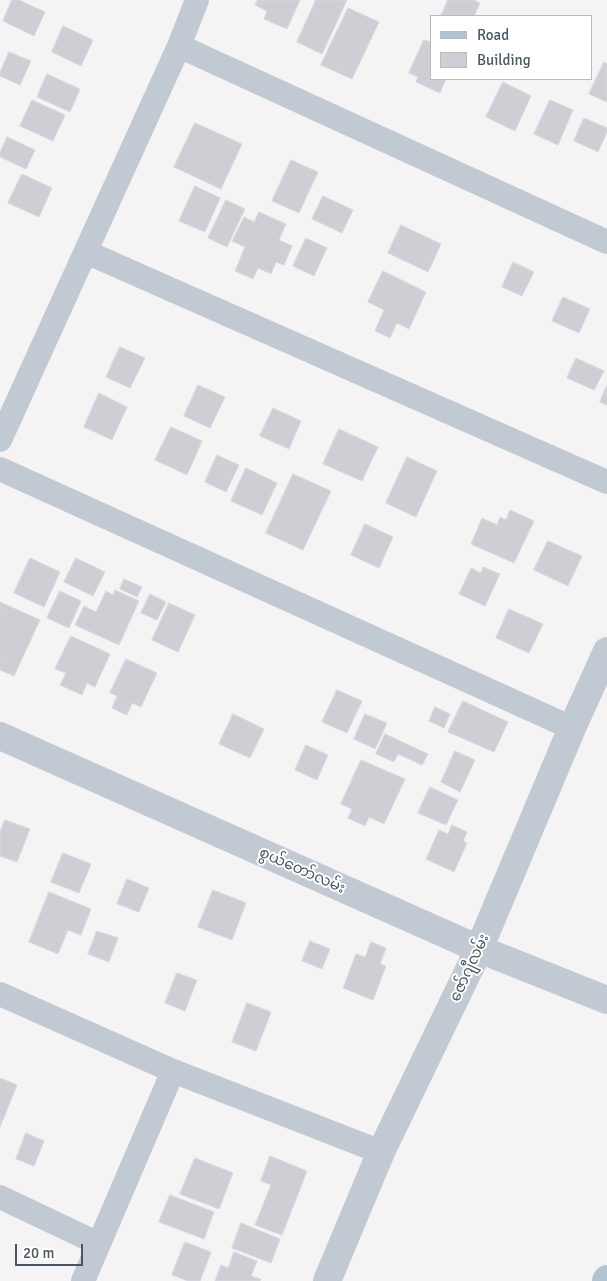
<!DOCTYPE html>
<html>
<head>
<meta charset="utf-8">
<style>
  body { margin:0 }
  #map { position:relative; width:607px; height:1281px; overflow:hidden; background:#f5f3f3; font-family:Signika,sans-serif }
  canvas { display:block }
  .legend { position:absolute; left:430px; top:15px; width:162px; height:65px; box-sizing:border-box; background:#fff; border:1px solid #b7bbc0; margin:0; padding:6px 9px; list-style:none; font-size:15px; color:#4a5661 }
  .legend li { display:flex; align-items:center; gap:10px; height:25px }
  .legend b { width:25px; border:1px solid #b7bbc0 }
  .scale { position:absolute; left:15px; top:1244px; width:68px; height:22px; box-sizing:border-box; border:2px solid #4a5661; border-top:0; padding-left:6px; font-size:15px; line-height:18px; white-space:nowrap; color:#4a5661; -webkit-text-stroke:4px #fff; paint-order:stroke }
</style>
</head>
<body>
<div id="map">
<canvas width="607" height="1281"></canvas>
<ul class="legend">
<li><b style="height:6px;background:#b3c2d1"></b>Road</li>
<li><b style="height:14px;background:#cdcfd5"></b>Building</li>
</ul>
<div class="scale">20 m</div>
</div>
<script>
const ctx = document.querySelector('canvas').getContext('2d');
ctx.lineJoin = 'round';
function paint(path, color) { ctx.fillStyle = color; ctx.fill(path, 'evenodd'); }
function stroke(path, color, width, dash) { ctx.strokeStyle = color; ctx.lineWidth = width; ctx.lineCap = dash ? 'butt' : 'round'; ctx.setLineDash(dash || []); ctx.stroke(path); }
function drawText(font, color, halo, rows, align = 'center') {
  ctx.font = font + ' Signika,"Noto Sans Myanmar",sans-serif'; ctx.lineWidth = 4; ctx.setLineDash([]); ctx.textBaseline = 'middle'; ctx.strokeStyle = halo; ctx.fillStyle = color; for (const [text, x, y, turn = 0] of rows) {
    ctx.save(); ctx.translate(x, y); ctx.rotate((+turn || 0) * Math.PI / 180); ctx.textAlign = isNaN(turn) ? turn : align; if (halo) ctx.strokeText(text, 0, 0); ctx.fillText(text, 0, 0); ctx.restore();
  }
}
const building = new Path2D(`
  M 12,0 L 19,0 L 45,12 L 34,36 L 3,21 Z
  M 258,0 L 300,0 L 287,29 L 264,19 L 267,11 L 255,5 Z
  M 316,0 L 347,0 L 322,54 L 297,42 Z
  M 448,0 L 473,0 L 480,3 L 474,16 L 441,16 Z
  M 348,8 L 379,22 L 352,79 L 321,65 Z
  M 63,26 L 93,40 L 81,66 L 52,52 Z
  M 424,40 L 431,42 L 431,79 L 446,79 L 440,93 L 416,82 L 418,77 L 409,73 Z
  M 9,52 L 31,61 L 20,85 L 0,76 L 0,73 Z
  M 604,62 L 607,64 L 607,102 L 589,94 Z
  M 47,74 L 80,89 L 70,112 L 37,97 Z
  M 503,82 L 531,96 L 515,131 L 486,117 Z
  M 32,100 L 65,115 L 53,141 L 20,126 Z
  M 550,100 L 573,110 L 558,145 L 534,134 Z
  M 584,118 L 607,128 L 607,132 L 598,152 L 574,141 Z
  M 195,123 L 242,144 L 221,189 L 174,167 Z
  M 7,137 L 35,150 L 26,169 L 0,157 L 0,153 Z
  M 291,160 L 318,172 L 299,213 L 272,201 Z
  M 22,174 L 52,188 L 39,217 L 8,203 Z
  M 195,186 L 220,198 L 205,232 L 179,221 Z
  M 323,196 L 353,210 L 342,233 L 312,219 Z
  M 226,200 L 245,209 L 227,247 L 208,238 Z
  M 259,212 L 286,224 L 279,240 L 292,246 L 284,265 L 276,262 L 271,274 L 258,268 L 253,279 L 235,271 L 245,247 L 232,241 L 244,217 L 254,222 Z
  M 401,225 L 441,244 L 428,272 L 388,253 Z
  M 306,238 L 327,248 L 314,276 L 293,266 Z
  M 513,262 L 534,272 L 522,296 L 502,287 Z
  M 383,271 L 426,292 L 409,329 L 397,323 L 390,338 L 375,331 L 384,310 L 368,302 Z
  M 563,297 L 590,309 L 579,333 L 552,321 Z
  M 120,347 L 145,358 L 130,388 L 106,377 Z
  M 576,358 L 604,371 L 594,390 L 567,378 Z
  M 198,385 L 225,397 L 210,428 L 184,416 Z
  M 607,385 L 607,405 L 600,402 Z
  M 99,393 L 127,407 L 112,440 L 84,427 Z
  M 273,408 L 301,421 L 289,449 L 260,436 Z
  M 171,427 L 202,441 L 187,475 L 155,460 Z
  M 339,429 L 378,447 L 362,481 L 323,464 Z
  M 217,455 L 239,465 L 226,492 L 205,482 Z
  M 407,457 L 437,471 L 416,517 L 386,503 Z
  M 246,468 L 277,483 L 262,515 L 231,501 Z
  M 293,474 L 331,491 L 303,550 L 266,533 Z
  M 510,510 L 534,521 L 514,563 L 471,544 L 482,518 L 497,525 L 500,517 L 506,520 Z
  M 365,524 L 393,537 L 379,568 L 351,555 Z
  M 548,541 L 582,556 L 568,586 L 534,570 Z
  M 30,558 L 60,572 L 44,607 L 14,593 Z
  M 76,558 L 105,572 L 93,596 L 64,582 Z
  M 483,567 L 500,574 L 485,606 L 459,594 L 471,568 L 481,573 Z
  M 124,579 L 142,587 L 137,597 L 120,589 Z
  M 115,590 L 139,601 L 119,645 L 75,625 L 84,606 L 96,612 L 106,591 L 113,595 Z
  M 60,591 L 81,601 L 69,628 L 47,618 Z
  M 150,594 L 166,602 L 157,620 L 141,613 Z
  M 0,602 L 40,620 L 14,676 L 0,670 Z
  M 169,603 L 195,615 L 178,652 L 152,640 Z
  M 509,609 L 543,624 L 529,653 L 496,638 Z
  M 71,636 L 110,654 L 95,687 L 87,683 L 82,695 L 60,685 L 66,673 L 55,669 Z
  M 126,659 L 157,673 L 141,707 L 132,703 L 127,715 L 112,708 L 117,696 L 110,693 Z
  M 337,690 L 362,701 L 347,733 L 322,722 Z
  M 463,701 L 508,722 L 494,752 L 448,732 Z
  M 435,707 L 450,714 L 444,728 L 429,721 Z
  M 233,714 L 264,729 L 250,758 L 219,744 Z
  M 365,714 L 387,723 L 375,749 L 354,739 Z
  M 385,734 L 428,754 L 422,765 L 398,754 L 394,762 L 376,754 Z
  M 306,745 L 328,755 L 317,780 L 295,770 Z
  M 455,751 L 475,760 L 460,792 L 441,782 Z
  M 361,760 L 405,779 L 384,824 L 369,817 L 365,826 L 348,818 L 352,809 L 341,804 Z
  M 430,787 L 458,800 L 446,825 L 418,813 Z
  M 5,820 L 30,829 L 17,862 L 0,856 L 0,832 Z
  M 452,825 L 467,832 L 463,841 L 467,843 L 454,872 L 426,859 L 439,830 L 448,834 Z
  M 63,853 L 91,864 L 79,893 L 51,882 Z
  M 127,879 L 149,888 L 139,912 L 117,904 Z
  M 213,890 L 246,903 L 232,940 L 198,927 Z
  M 49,892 L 91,909 L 81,935 L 68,930 L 58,954 L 29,942 Z
  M 97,931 L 118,938 L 109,962 L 88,954 Z
  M 310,941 L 330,949 L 322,969 L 302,961 Z
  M 371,942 L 386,948 L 380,964 L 386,966 L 373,1000 L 343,988 L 356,954 L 365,957 Z
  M 177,973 L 197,980 L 185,1011 L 165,1003 Z
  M 247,1003 L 271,1012 L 256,1051 L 232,1042 Z
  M 0,1078 L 17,1085 L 0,1127 Z
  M 26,1133 L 44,1141 L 34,1166 L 16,1159 Z
  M 270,1156 L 307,1171 L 282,1235 L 255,1225 L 271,1185 L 261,1181 Z
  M 195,1158 L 233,1173 L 219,1209 L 180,1194 Z
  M 170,1195 L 214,1212 L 204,1239 L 159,1222 Z
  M 241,1223 L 280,1239 L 271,1263 L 232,1248 Z
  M 185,1242 L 211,1252 L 200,1281 L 188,1281 L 172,1275 Z
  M 234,1252 L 257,1261 L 251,1276 L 261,1279 L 260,1281 L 215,1281 L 221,1265 L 228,1268 Z`);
paint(building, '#cdcfd5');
stroke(building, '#d7d9de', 1);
stroke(new Path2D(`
  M 179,46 L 607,242
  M 86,252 L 607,482
  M 0,440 L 179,46 L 197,0
  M 0,469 L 572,728
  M 0,994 L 173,1071 L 381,1152
  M 0,1197 L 99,1244
  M 83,1281 L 173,1071`), '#c1cad2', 24);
stroke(new Path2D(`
  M 0,736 L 479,949 L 607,1000
  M 327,1281 L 381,1152 L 479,949 L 572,728 L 607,651`), '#c1cad2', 28);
stroke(new Path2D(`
  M 606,1281 L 607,1279`), '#b3c2d1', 28);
drawText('15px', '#4a5661', '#fff', [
  ["စွယ်တော်လမ်း",302,871,24],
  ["ဇော်ဂျီလမ်း",470,968,-65]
]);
</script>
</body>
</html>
